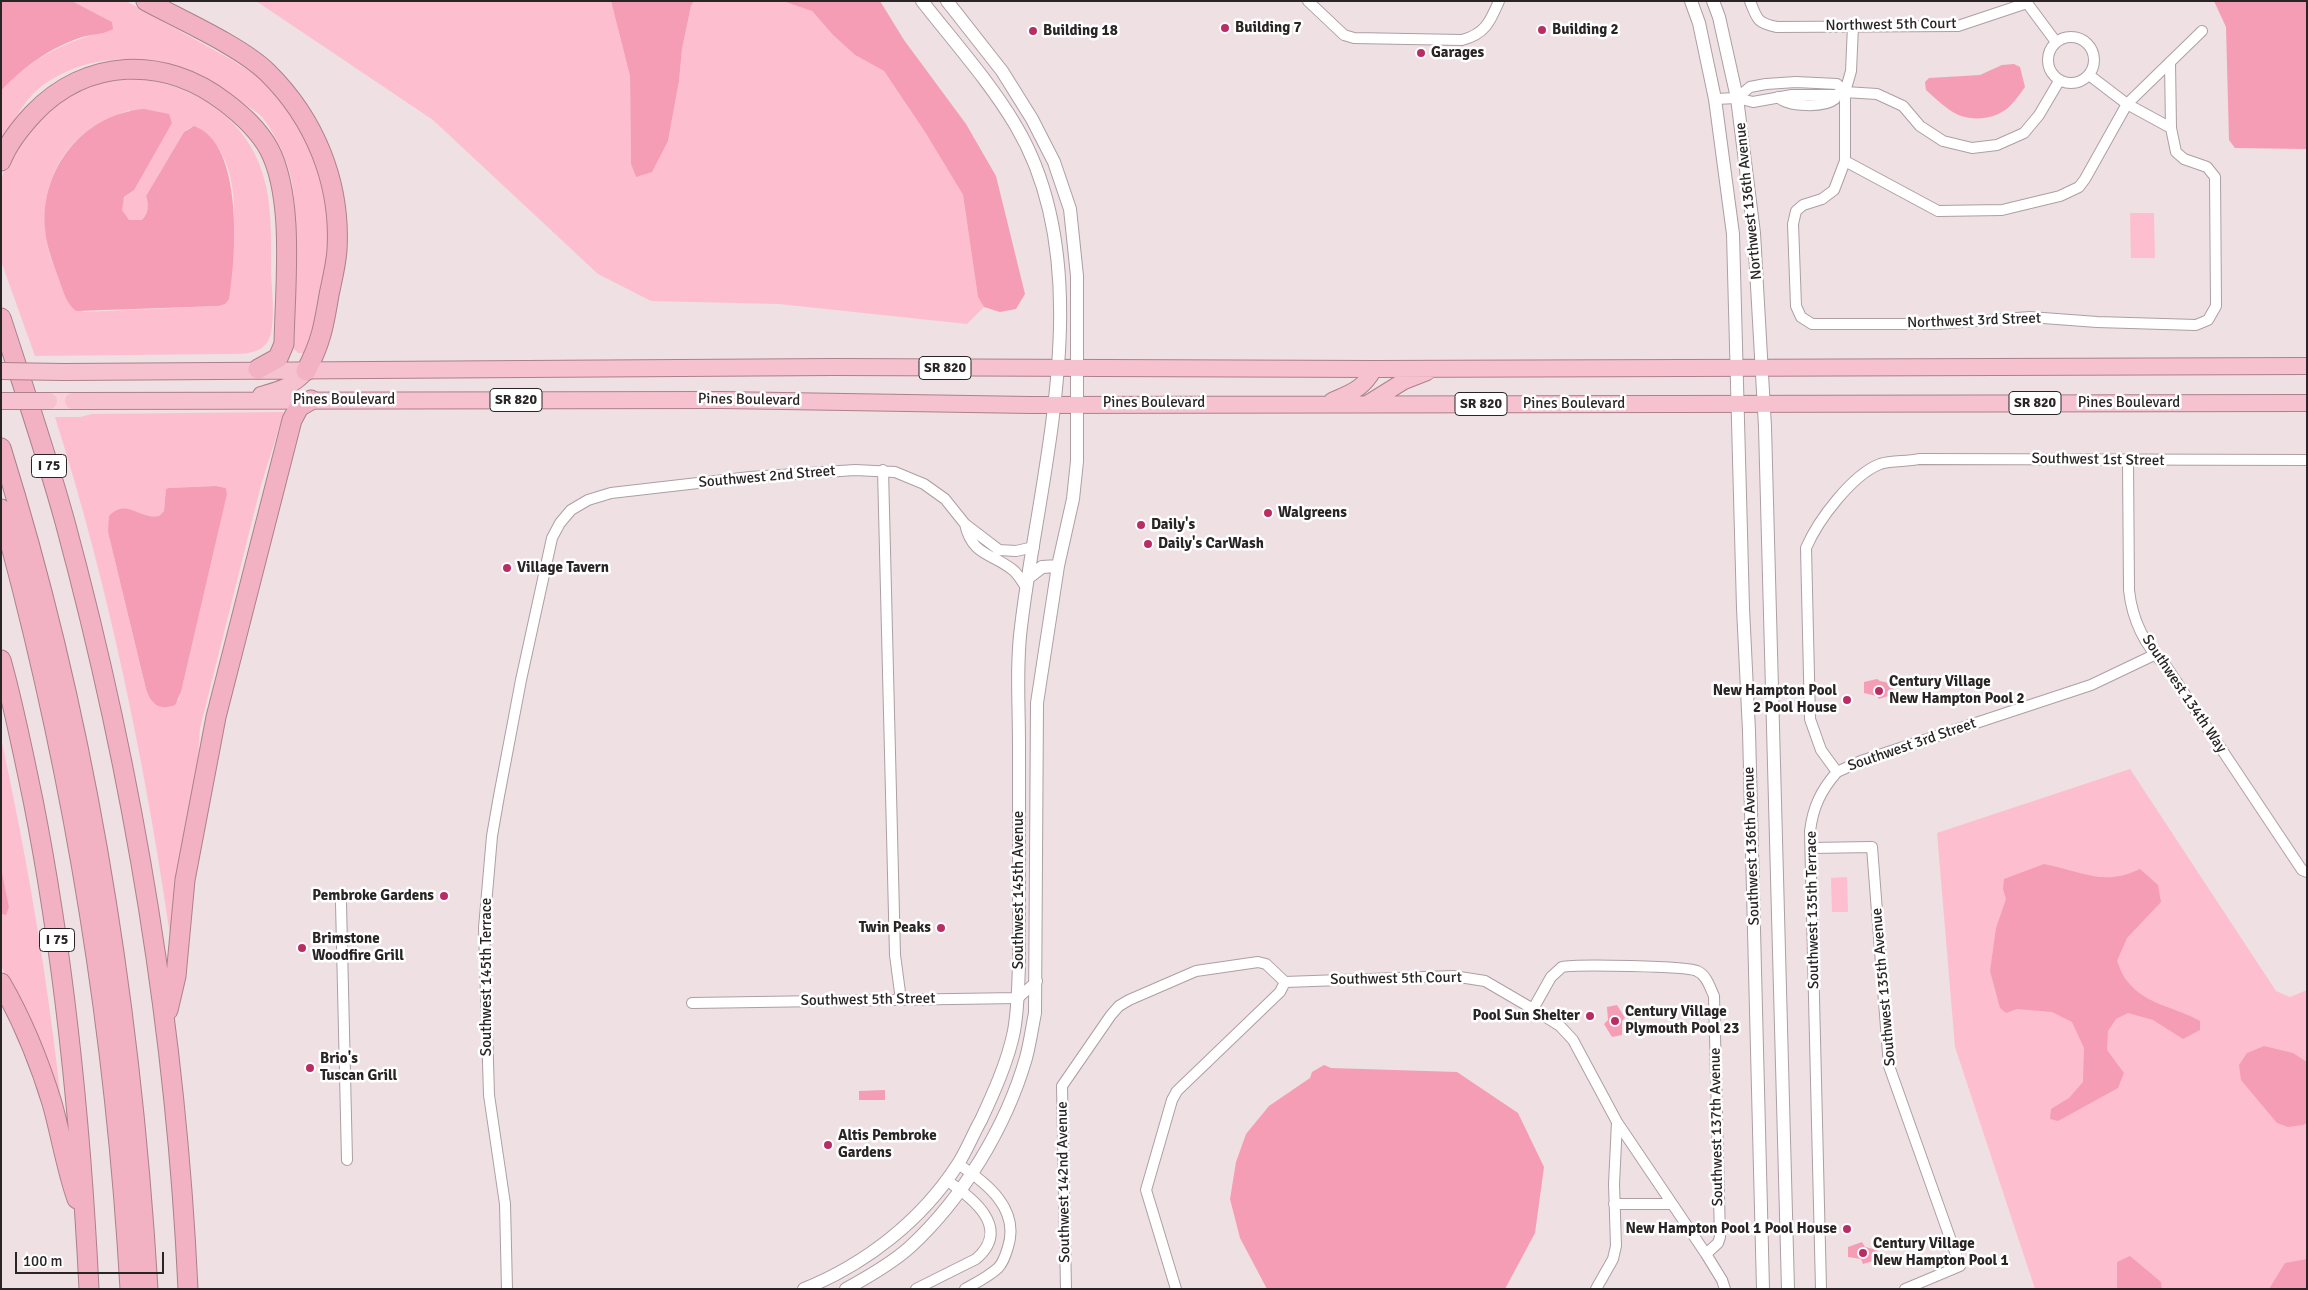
<!DOCTYPE html>
<html>
<head>
<meta charset="utf-8">
<style>
  body { margin:0 }
  #map { position:relative; width:2308px; height:1290px; overflow:hidden; background:#eee0e3; font-family:Signika,sans-serif }
  canvas { display:block }
  .frame { position:absolute; inset:0; border:2px solid #292425; pointer-events:none }
  .scale { position:absolute; left:15px; top:1252px; width:149px; height:22px; box-sizing:border-box; border:2px solid #292425; border-top:0; padding-left:6px; font-size:15px; line-height:18px; white-space:nowrap; color:#292425; -webkit-text-stroke:4px #fff; paint-order:stroke }
</style>
</head>
<body>
<div id="map">
<canvas width="2308" height="1290"></canvas>
<div class="frame"></div>
<div class="scale">100 m</div>
</div>
<script>
const ctx = document.querySelector('canvas').getContext('2d');
ctx.lineJoin = 'round';
function paint(path, color) { ctx.fillStyle = color; ctx.fill(path, 'evenodd'); }
function stroke(path, color, width, dash) { ctx.strokeStyle = color; ctx.lineWidth = width; ctx.lineCap = dash ? 'butt' : 'round'; ctx.setLineDash(dash || []); ctx.stroke(path); }
function drawText(font, color, halo, rows, align = 'center') {
  ctx.font = font + ' Signika,sans-serif'; ctx.lineWidth = 5; ctx.setLineDash([]); ctx.textBaseline = 'middle'; ctx.strokeStyle = halo; ctx.fillStyle = color; for (const [text, x, y, turn = 0] of rows) {
    ctx.save(); ctx.translate(x, y); ctx.rotate((+turn || 0) * Math.PI / 180); ctx.textAlign = isNaN(turn) ? turn : align; if (halo) ctx.strokeText(text, 0, 0); ctx.fillText(text, 0, 0); ctx.restore();
  }
}
paint(new Path2D(`
  M 72,1 L 126,1 L 232,60 L 268,83 L 301,125 L 328,198 L 330,263 L 305,353 L 298,353 L 294,349 C 295,320 295,291 295,262 C 295,229 298,195 287,164 C 281,149 273,130 262,117 C 255,110 245,105 237,99 C 181,58 104,42 43,85 C 23,100 14,122 1,143 L 1,91 C 30,59 68,39 110,31 L 112,22 Z
  M 256,1 L 611,1 L 630,76 L 631,164 L 636,177 L 668,141 L 679,81 L 682,49 L 691,6 L 694,1 L 783,1 L 795,4 L 812,11 L 833,35 L 855,55 L 884,71 L 925,132 L 963,195 L 978,296 L 984,307 L 967,324 L 779,304 L 651,301 L 598,274 L 433,120 Z
  M 135,79 C 197,83 253,123 266,186 C 272,214 271,244 271,273 C 272,290 276,328 268,341 C 260,355 240,354 226,354 L 35,356 L 1,261 L 1,181 L 5,167 L 23,134 L 68,95 L 103,82 ZM 130,110 L 134,190 C 121,197 116,210 129,220 L 142,220 L 149,209 L 146,196 L 184,132 L 189,128 C 198,125 202,131 208,136 C 249,173 231,256 225,304 L 219,306 L 83,312 C 73,296 60,280 53,263 C 36,222 45,167 80,137 C 94,124 112,116 130,110 Z
  M 2130,213 L 2154,213 L 2155,258 L 2131,258 Z
  M 284,412 L 261,485 L 200,728 L 198,760 L 173,935 L 170,935 C 145,762 108,584 55,417 L 80,417 L 92,414 ZM 216,486 L 226,488 L 227,493 L 179,700 L 146,689 L 108,532 L 113,512 C 138,503 138,520 159,516 L 164,511 L 166,490 L 169,488 Z
  M 1,738 C 27,858 48,979 61,1102 L 1,965 L 1,914 L 4,915 L 9,907 L 1,867 Z
  M 2130,769 L 2276,991 L 2290,997 L 2307,990 L 2307,1289 L 2035,1289 L 1955,1047 L 1937,833 Z
  M 1847,877 L 1848,912 L 1832,912 L 1831,878 Z`), '#fdbfcf');
paint(new Path2D(`
  M 1,1 L 72,1 L 112,22 L 113,29 C 103,35 90,34 79,38 C 50,48 22,68 1,91 Z
  M 611,1 L 694,1 L 691,6 L 682,49 L 679,81 L 668,141 L 652,172 L 636,177 L 631,164 L 630,76 Z
  M 783,1 L 880,1 L 904,40 L 966,124 L 996,176 L 1025,294 L 1016,309 L 1000,312 L 984,307 L 978,297 L 963,195 L 925,132 L 884,71 L 855,55 L 833,35 L 812,11 Z
  M 2214,1 L 2307,1 L 2307,149 L 2235,148 L 2229,140 L 2226,27 Z
  M 2014,64 L 2020,67 L 2025,87 C 2020,94 2014,102 2008,108 C 1990,122 1964,122 1947,108 C 1940,103 1933,96 1926,90 L 1925,82 L 1929,78 L 1980,75 L 2002,65 Z
  M 144,109 L 169,114 L 172,123 L 134,190 L 124,197 L 122,210 L 129,220 L 142,220 C 149,212 149,206 146,196 L 184,132 L 194,126 C 244,143 236,258 229,299 L 225,304 L 219,306 L 76,311 C 65,303 62,286 57,274 C 52,259 46,245 45,229 C 40,169 83,114 144,109 Z
  M 216,486 L 226,488 L 227,494 L 181,692 L 175,705 C 159,711 151,704 146,689 L 108,532 L 109,516 C 126,497 140,520 159,516 L 164,511 L 166,489 L 169,488 Z
  M 1877,679 L 1880,681 L 1894,684 L 1894,694 L 1879,699 L 1877,696 L 1864,693 L 1864,682 Z
  M 2044,864 C 2081,871 2103,887 2140,869 L 2158,885 L 2161,902 L 2127,938 L 2117,961 C 2120,968 2123,977 2128,982 C 2146,1005 2176,1007 2200,1021 L 2200,1030 L 2183,1039 L 2153,1020 L 2128,1013 L 2116,1019 L 2108,1031 L 2107,1050 L 2124,1073 L 2118,1088 L 2058,1121 L 2050,1119 L 2051,1109 L 2069,1098 L 2083,1082 L 2084,1048 L 2072,1022 L 2052,1012 L 2017,1009 L 2006,1013 L 2000,1008 L 1990,971 L 1996,928 L 2006,899 L 2003,889 L 2004,879 Z
  M 1,867 L 9,907 L 6,915 L 1,914 Z
  M 1617,1005 L 1625,1018 L 1622,1021 L 1622,1035 L 1612,1037 L 1604,1024 L 1608,1020 L 1607,1007 Z
  M 2264,1046 L 2293,1053 L 2307,1062 L 2307,1123 L 2303,1125 L 2288,1127 L 2277,1123 L 2241,1080 L 2239,1065 L 2247,1053 Z
  M 1324,1065 L 1331,1068 L 1457,1072 L 1518,1113 L 1544,1167 L 1535,1233 L 1505,1289 L 1267,1289 L 1240,1238 L 1230,1199 L 1236,1162 L 1246,1134 L 1269,1106 L 1310,1078 L 1312,1072 Z
  M 885,1090 L 885,1100 L 859,1100 L 859,1091 Z
  M 1862,1242 L 1865,1247 L 1878,1250 L 1879,1259 L 1863,1264 L 1861,1259 L 1848,1257 L 1848,1247 Z
  M 2130,1256 L 2161,1282 L 2162,1289 L 2117,1289 L 2117,1262 Z
  M 2307,1259 L 2307,1289 L 2269,1289 L 2285,1263 Z`), '#f59db5');
const minor = new Path2D(`
  M 1308,1 L 1344,35 L 1354,38 L 1462,40 C 1485,34 1490,22 1499,1
  M 1750,1 C 1757,19 1757,23 1777,27 L 1958,26 L 2027,3 L 2056,42
  M 1853,26 L 1851,71 L 1845,92 L 1845,161 L 1834,190 L 1822,199 L 1803,205 L 1796,211 L 1793,224 L 1796,306 L 1801,317 L 1812,324 L 1936,324 L 2030,317 L 2097,322 L 2196,325 L 2208,320 L 2216,306 L 2215,177 L 2207,167 L 2184,159 L 2176,152 L 2171,128 L 2127,104 L 2089,75
  M2048 60a23 23 0 1 1 46 0a23 23 0 1 1-46 0Z
  M 2170,62 L 2171,128
  M 1778,97 C 1788,107 1824,108 1835,99 L 1835,95
  M 1737,98 L 1750,87 L 1766,84 L 1796,82 L 1837,84 L 1845,92
  M 1715,99 L 1737,98 L 1753,102 L 1792,95 L 1835,95 L 1845,92 L 1877,94 L 1903,106 L 1920,126 L 1943,141 L 1972,148 L 1997,145 L 2024,133 L 2039,115 L 2059,81
  M 1845,161 L 1938,211 L 2002,210 L 2060,196 L 2079,187 L 2085,179 L 2127,104 L 2202,31
  M 2128,461 L 2129,590 C 2132,619 2145,647 2166,666 L 2302,870 L 2307,872
  M 883,470 L 895,955 L 901,1000
  M 965,524 C 972,556 992,553 1013,570 C 1019,575 1023,583 1027,589
  M 1837,772 L 1861,761 L 2091,685 L 2154,655
  M 1811,848 L 1872,847 L 1889,1066 L 1960,1266 L 1905,1289
  M 341,903 L 347,1160
  M 1285,982 L 1453,976 L 1485,981 L 1533,1009 L 1551,977 L 1562,967 C 1575,964 1688,966 1697,971 C 1707,975 1710,988 1714,996 L 1720,1237 L 1718,1243 L 1706,1254 L 1722,1280 L 1725,1289
  M 692,1003 L 1018,998 L 1037,981
  M 1533,1009 L 1560,1026 L 1573,1040 L 1617,1122 L 1614,1184 L 1616,1246 L 1613,1259 L 1596,1289
  M 1617,1122 L 1706,1254
  M 958,1164 C 987,1183 1020,1209 1008,1247 C 1006,1254 1003,1263 998,1268 C 988,1277 976,1283 965,1289
  M 1614,1204 L 1672,1204
  M 507,1289 L 505,1204 L 489,1095 L 484,928 L 492,836 L 499,796 L 521,680 L 552,538 L 560,523 L 571,510 L 588,500 L 611,493 L 750,477 L 855,470 L 895,472 L 924,484 L 945,499 L 965,524 L 999,550 L 1016,551 L 1034,547
  M 916,1289 L 976,1259 C 1012,1228 973,1198 946,1180
  M 1066,1289 L 1062,1086 L 1111,1015 L 1119,1006 L 1129,1000 L 1196,971 L 1258,962 L 1266,964 L 1285,982
  M 1176,1289 L 1146,1190 L 1172,1100 L 1177,1091 L 1280,992 L 1285,982
  M 1821,1289 L 1810,831 C 1813,807 1821,790 1837,772 L 1821,750 L 1810,719 L 1806,548 C 1818,520 1852,475 1880,464 C 1893,460 1906,462 1919,459 L 2307,460`);
const tertiary = new Path2D(`
  M 1691,1 L 1699,23 L 1715,99 L 1733,234 L 1743,608 L 1749,731 L 1763,1289
  M 1713,1 L 1719,17 L 1737,98 L 1754,233 L 1765,427 L 1788,1289
  M 1029,577 L 1042,567 L 1058,566
  M 804,1289 C 866,1264 922,1220 958,1164 C 967,1150 973,1134 981,1120 C 994,1092 1008,1061 1014,1031 C 1018,1009 1018,987 1019,966 C 1019,892 1019,818 1019,743 C 1019,705 1016,665 1021,627 C 1039,472 1102,271 1016,126 C 990,82 954,42 922,1
  M 846,1289 C 868,1277 891,1264 910,1247 C 963,1198 1006,1127 1026,1058 C 1030,1043 1032,1028 1035,1013 L 1037,703 L 1058,566 L 1073,499 L 1077,461 L 1077,276 L 1070,209 L 1054,162 L 1032,119 L 1002,71 L 947,1`);
const primary = new Path2D(`
  M 49,401 L 73,401`);
const trunk = new Path2D(`
  M 64,372 L 834,367 L 1374,369 L 2307,366
  M 261,395 C 278,390 295,386 306,371
  M 73,401 L 721,400 L 1031,405 L 2307,403
  M 1332,401 C 1352,392 1363,389 1374,369
  M 1367,404 L 1404,381 L 1427,372`);
const motorway = new Path2D(`
  M 146,1 C 181,20 240,46 267,72 C 315,119 341,183 337,250 C 336,265 332,280 329,295 C 324,325 321,343 306,371
  M 1,161 C 8,143 20,128 33,114 C 86,58 164,55 225,102 C 242,115 258,129 269,149 C 295,198 285,287 284,344 L 278,358 L 258,369
  M 1,318 C 23,386 46,453 65,522 C 133,773 176,1030 188,1289
  M 1,448 C 86,720 131,1004 148,1289
  M 1,509 C 72,765 115,1024 130,1289
  M 1,660 C 14,706 23,753 33,800 C 65,962 81,1125 89,1289
  M 1,983 C 23,1021 39,1061 52,1103 C 61,1135 66,1168 77,1199
  M 168,1010 L 176,976 L 185,880 L 216,717 L 292,420 L 299,407 L 311,400`);
stroke(minor, '#ad9fa3', 12);
stroke(tertiary, '#ad9fa3', 14);
stroke(primary, '#ac808c', 18);
stroke(trunk, '#ac808c', 18);
stroke(motorway, '#ac808c', 21);
stroke(minor, '#fff', 10);
stroke(tertiary, '#fff', 12);
stroke(primary, '#f8d1db', 16);
stroke(trunk, '#f6c2cf', 16);
stroke(motorway, '#f3b2c3', 19);
const trunkBridge = new Path2D(`
  M 1,371 L 64,372
  M 1,401 L 49,401`);
stroke(trunkBridge, '#ac808c', 18, []);
stroke(trunkBridge, '#f6c2cf', 16);
for (const [x, y, r, color] of [
  [1225,28,5,"#b92d65"],
  [1542,30,5,"#b92d65"],
  [1033,31,5,"#b92d65"],
  [1421,53,5,"#b92d65"],
  [1268,513,5,"#b92d65"],
  [1141,525,5,"#b92d65"],
  [1148,544,5,"#b92d65"],
  [507,568,5,"#b92d65"],
  [1879,691,5,"#b92d65"],
  [1847,700,5,"#b92d65"],
  [444,896,5,"#b92d65"],
  [941,928,5,"#b92d65"],
  [302,948,5,"#b92d65"],
  [1590,1016,5,"#b92d65"],
  [1615,1021,5,"#b92d65"],
  [310,1068,5,"#b92d65"],
  [828,1145,5,"#b92d65"],
  [1847,1229,5,"#b92d65"],
  [1863,1253,5,"#b92d65"]
]) { const dot = new Path2D(); dot.arc(x, y, r, 0, 2 * Math.PI); ctx.fillStyle = color; ctx.fill(dot); stroke(dot, '#fff', 2); }
for (const [x, y, w] of [
  [945,368,52],
  [516,400,52],
  [2035,403,52],
  [1481,404,52],
  [49,466,35],
  [57,940,35]
]) { const box = new Path2D(); box.roundRect(x - w / 2, y - 11.5, w, 23, 4); ctx.fillStyle = '#fff'; ctx.fill(box); stroke(box, '#292425', 1); }
drawText('bold 14px', '#292425', null, [
  ["SR 820",945,368],
  ["SR 820",516,400],
  ["SR 820",2035,403],
  ["SR 820",1481,404],
  ["I 75",49,466],
  ["I 75",57,940]
]);
drawText('15px', '#292425', '#fff', [
  ["Northwest 5th Court",1891,25,-1],
  ["Northwest 136th Avenue",1749,201,-96],
  ["Northwest 3rd Street",1974,321,-2],
  ["Pines Boulevard",344,400],
  ["Pines Boulevard",749,400,1],
  ["Pines Boulevard",1154,403],
  ["Pines Boulevard",2129,403],
  ["Pines Boulevard",1574,404],
  ["Southwest 1st Street",2098,460,1],
  ["Southwest 2nd Street",767,477,-5],
  ["Southwest 134th Way",2184,694,56],
  ["Southwest 3rd Street",1912,745,-19],
  ["Southwest 136th Avenue",1752,846,-92],
  ["Southwest 145th Avenue",1019,890,-90],
  ["Southwest 135th Terrace",1813,910,-91],
  ["Southwest 145th Terrace",487,977,-90],
  ["Southwest 5th Court",1396,979,-1],
  ["Southwest 135th Avenue",1884,987,-95],
  ["Southwest 5th Street",868,1000,-1],
  ["Southwest 137th Avenue",1717,1127,-91],
  ["Southwest 142nd Avenue",1064,1182,-91]
]);
drawText('bold 15px', '#292425', '#fff', [
  ["Building 7",1235,28],
  ["Building 2",1552,30],
  ["Building 18",1043,31],
  ["Garages",1431,53],
  ["Walgreens",1278,513],
  ["Daily's",1151,525],
  ["Daily's CarWash",1158,544],
  ["Village Tavern",517,568],
  ["Century Village",1889,682],
  ["New Hampton Pool 2",1889,699],
  ["New Hampton Pool",1837,691,"right"],
  ["2 Pool House",1837,708,"right"],
  ["Pembroke Gardens",434,896,"right"],
  ["Twin Peaks",931,928,"right"],
  ["Brimstone",312,939],
  ["Woodfire Grill",312,956],
  ["Century Village",1625,1012],
  ["Plymouth Pool 23",1625,1029],
  ["Pool Sun Shelter",1580,1016,"right"],
  ["Brio's",320,1059],
  ["Tuscan Grill",320,1076],
  ["Altis Pembroke",838,1136],
  ["Gardens",838,1153],
  ["New Hampton Pool 1 Pool House",1837,1229,"right"],
  ["Century Village",1873,1244],
  ["New Hampton Pool 1",1873,1261]
], 'left');
</script>
</body>
</html>
